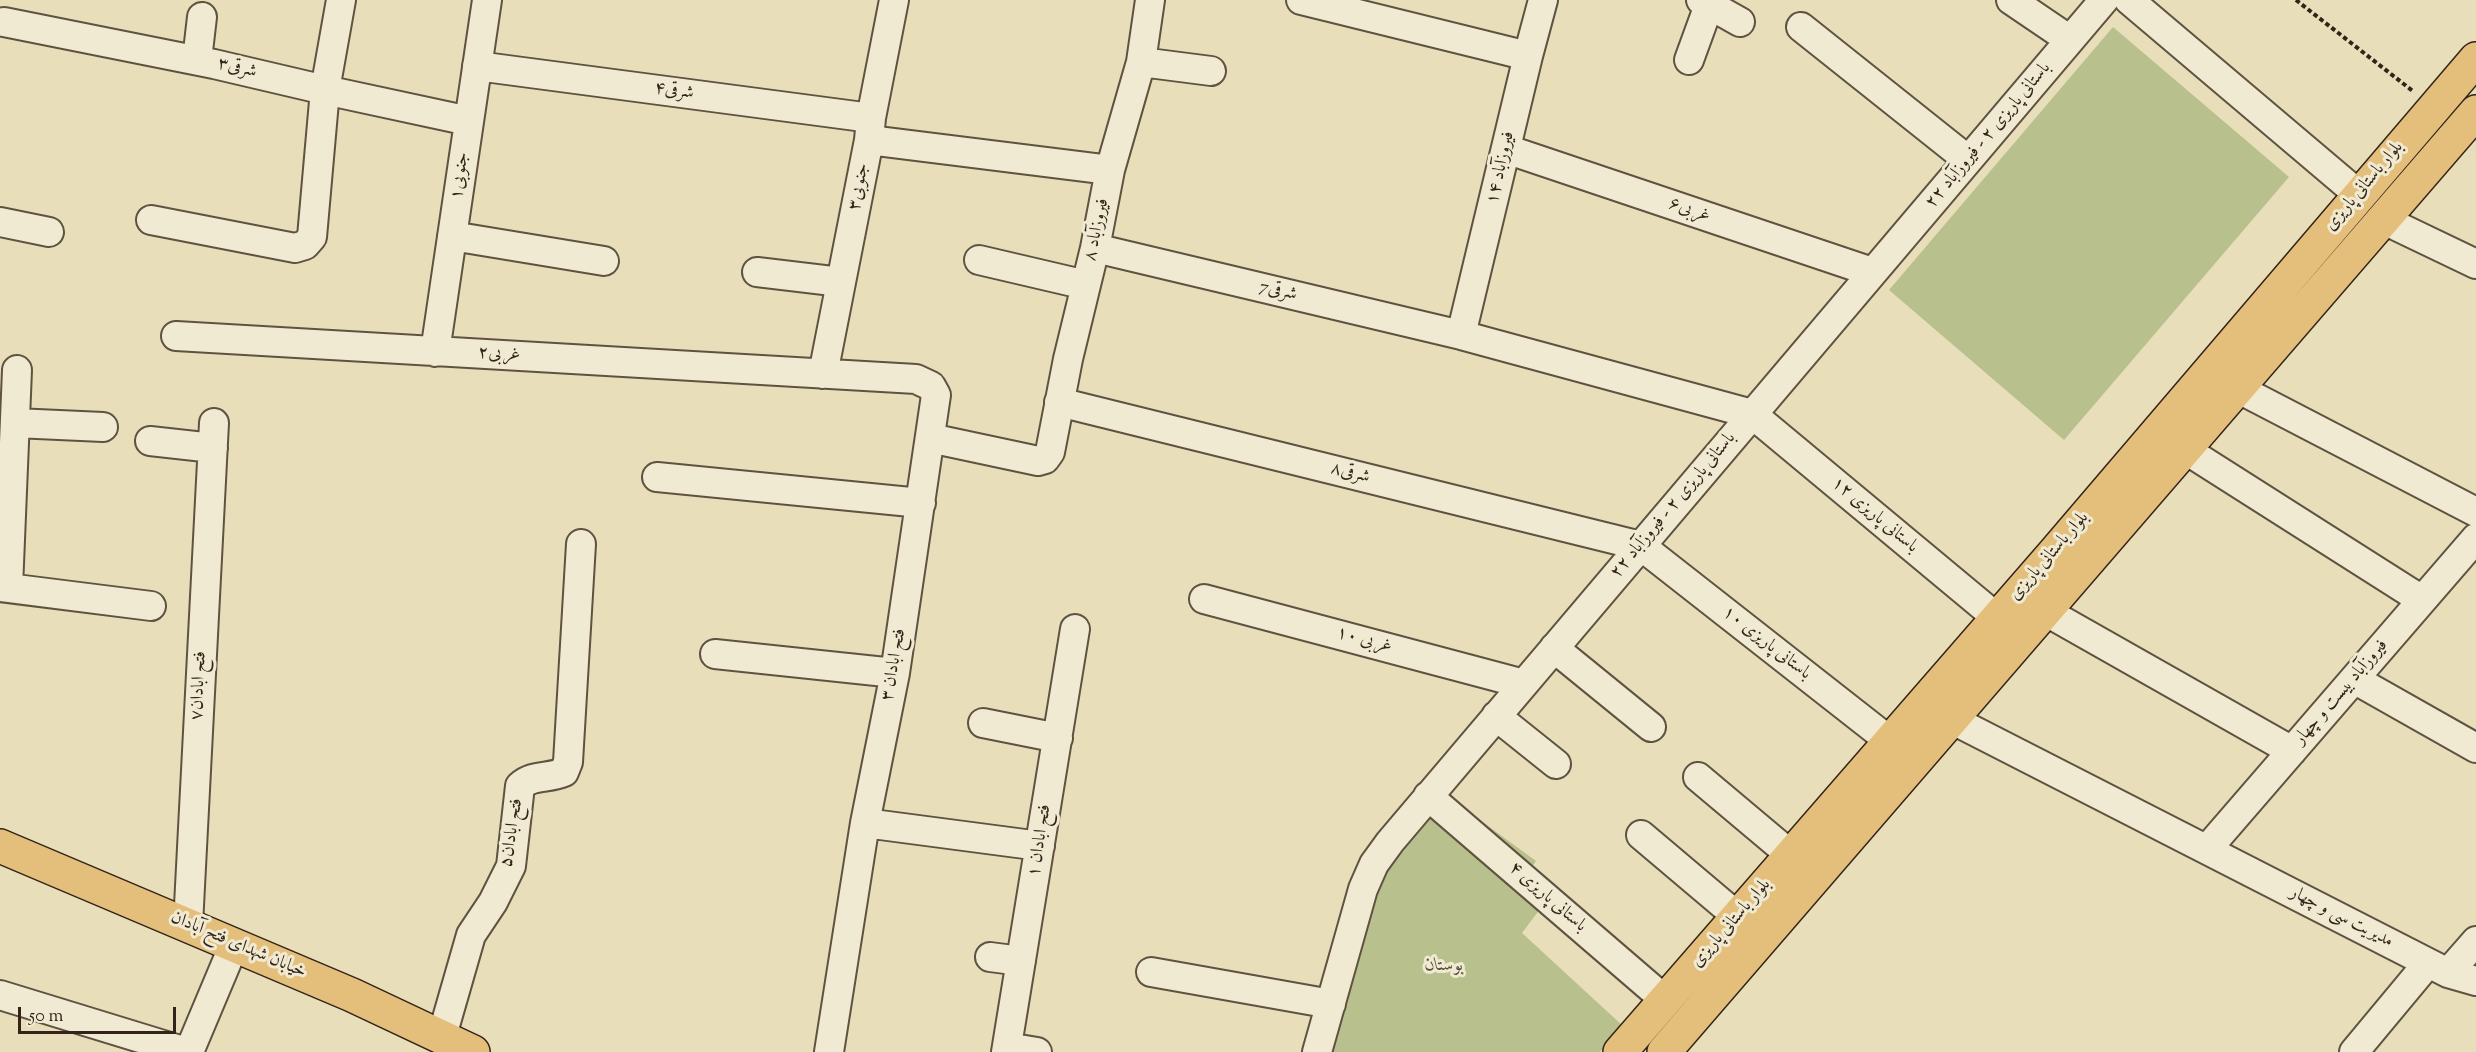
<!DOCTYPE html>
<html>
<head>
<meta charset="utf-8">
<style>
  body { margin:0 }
  #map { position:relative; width:2476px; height:1052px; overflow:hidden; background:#e8deb9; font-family:"Sorts Mill Goudy",serif }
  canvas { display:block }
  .scale { position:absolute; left:18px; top:1007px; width:158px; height:27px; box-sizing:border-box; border:3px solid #332319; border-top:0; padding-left:8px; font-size:18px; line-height:21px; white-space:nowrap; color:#332319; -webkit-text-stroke:4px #f0ead2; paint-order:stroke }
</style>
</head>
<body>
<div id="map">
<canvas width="2476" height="1052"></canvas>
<div class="scale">50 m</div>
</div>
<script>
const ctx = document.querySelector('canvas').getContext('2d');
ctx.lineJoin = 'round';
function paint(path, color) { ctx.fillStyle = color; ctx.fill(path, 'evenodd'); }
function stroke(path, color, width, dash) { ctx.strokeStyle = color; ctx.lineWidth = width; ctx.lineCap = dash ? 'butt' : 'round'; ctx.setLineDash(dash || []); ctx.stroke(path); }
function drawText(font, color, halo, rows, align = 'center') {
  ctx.font = font + ' "Sorts Mill Goudy",Amiri,serif'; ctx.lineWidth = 6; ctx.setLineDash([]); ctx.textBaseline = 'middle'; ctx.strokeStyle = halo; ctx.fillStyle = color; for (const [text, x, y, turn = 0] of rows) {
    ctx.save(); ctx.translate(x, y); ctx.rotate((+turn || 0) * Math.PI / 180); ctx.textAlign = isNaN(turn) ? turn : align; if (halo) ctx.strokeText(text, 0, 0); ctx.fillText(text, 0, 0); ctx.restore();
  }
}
paint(new Path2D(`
  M 2113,27 L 2289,177 L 2064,440 L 1889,290 Z
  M 1443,793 L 1536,861 L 1522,881 L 1546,901 L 1522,933 L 1623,1026 L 1600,1052 L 1330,1052 L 1376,892 L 1388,866 Z`), '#b8c18e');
const minor = new Path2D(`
  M 1301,0 L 1528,56
  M 1701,0 L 1740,22
  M 2011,0 L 2070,40
  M 2129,0 L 2358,194
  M 4,22 L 214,64 L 325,90 L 469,121
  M 1801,27 L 1968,160
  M 197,60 L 202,17
  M 1689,60 L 1709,5
  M 1141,62 L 1211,71
  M 477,66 L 871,118
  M 869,140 L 1110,170
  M 1506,149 L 1872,272
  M 2382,219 L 2476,264
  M 151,220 L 295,248 L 305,245 L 312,237 L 325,90 L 341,0
  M 0,222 L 49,232
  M 452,236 L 604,261
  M 1095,248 L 1461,335 L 1752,414 L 1996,617
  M 979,260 L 1086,285
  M 757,272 L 841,282
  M 1461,335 L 1528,56 L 1543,0
  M 176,336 L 916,379 L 931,386 L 936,395 L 895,673 L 865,823 L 829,1052
  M 435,352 L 487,0
  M 823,374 L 869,140 L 871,118 L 894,0
  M 2237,388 L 2476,512
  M 1059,402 L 1641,546 L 1891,742
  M 15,423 L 103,427
  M 930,438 L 1038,461 L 1045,459 L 1050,452 L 1068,359 L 1095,248 L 1110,170 L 1141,62 L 1150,0
  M 150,441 L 213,448
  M 2186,450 L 2422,600
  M 657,477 L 921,503
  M 0,587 L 151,606
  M 8,588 L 17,370
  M 1204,599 L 1524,684
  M 2045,611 L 2292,751
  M 1554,648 L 1651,727
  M 715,654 L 895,673
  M 2354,679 L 2476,748
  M 1496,716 L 1556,764
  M 1951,719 L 2448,973 L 2476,981
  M 983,723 L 1058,738
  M 1698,777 L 1792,856
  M 1428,796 L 1665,1000
  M 865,823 L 1040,846
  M 1641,835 L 1738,917
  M 2208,848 L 2476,538
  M 188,925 L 214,423
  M 990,957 L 1021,961
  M 1151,972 L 1331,1004
  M 2448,973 L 2476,941
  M 0,995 L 186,1052
  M 442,1036 L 471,935 L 493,902 L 511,866 L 520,786 C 533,774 548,779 564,772 L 568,762 L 581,544
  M 1007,1047 L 1037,1052
  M 189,1052 L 234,945
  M 1006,1052 L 1075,629
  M 1317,1052 L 1363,889 L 1374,864 L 1390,842 L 2104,0
  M 2354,1052 L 2428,963`);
const major = new Path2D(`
  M 0,846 L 352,995 L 473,1052
  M 1620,1052 L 2054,553 L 2476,59
  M 1664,1052 L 2476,112`);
stroke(minor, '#605241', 32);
stroke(major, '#332319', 36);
stroke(new Path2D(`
  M 2296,0 L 2414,92`), '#332319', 4, [4.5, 3]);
stroke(minor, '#f0ead2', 28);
stroke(major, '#e4bf7c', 33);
drawText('18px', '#332319', '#f0ead2', [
  ["شرقی۳",237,69,13],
  ["شرقی۴",674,92,8],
  ["باستانی پاریزی ۲ - فیروزآباد ۲۲",1989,136,-50],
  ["فیروزآباد ۱۴",1502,168,-77],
  ["جنوبی۱",461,176,-82],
  ["جنوبی۳",860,187,-79],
  ["بلوار باستانی پاریزی",2365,187,-50],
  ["غربی۶",1689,211,19],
  ["فیروزآباد ۸",1098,230,-78],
  ["شرقی7",1278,292,13],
  ["غربی۲",499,355,3],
  ["شرقی۸",1350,474,14],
  ["باستانی پاریزی ۲ - فیروزآباد ۲۲",1674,506,-50],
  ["باستانی پاریزی ۱۲",1874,516,40],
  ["بلوار باستانی پاریزی",2050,557,-49],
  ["غربی ۱۰",1364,641,15],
  ["باستانی پاریزی ۱۰",1766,644,38],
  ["فتح ابادان ۳",895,665,-80],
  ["فتح ابادان۷",200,686,-87],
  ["فیروزآباد بیست و چهار",2342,693,-49],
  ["فتح ابادان۵",513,833,-81],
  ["فتح ابادان ۱",1041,841,-81],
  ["باستانی پاریزی ۴",1547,898,41],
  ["مدیریت سی و چهار",2341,918,27],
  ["بلوار باستانی پاریزی",1732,924,-49],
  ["خیابان شهدای فتح آبادان",238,946,23]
]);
drawText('italic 18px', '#544a36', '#f0ead2', [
  ["بوستان",1444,967]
]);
</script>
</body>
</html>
